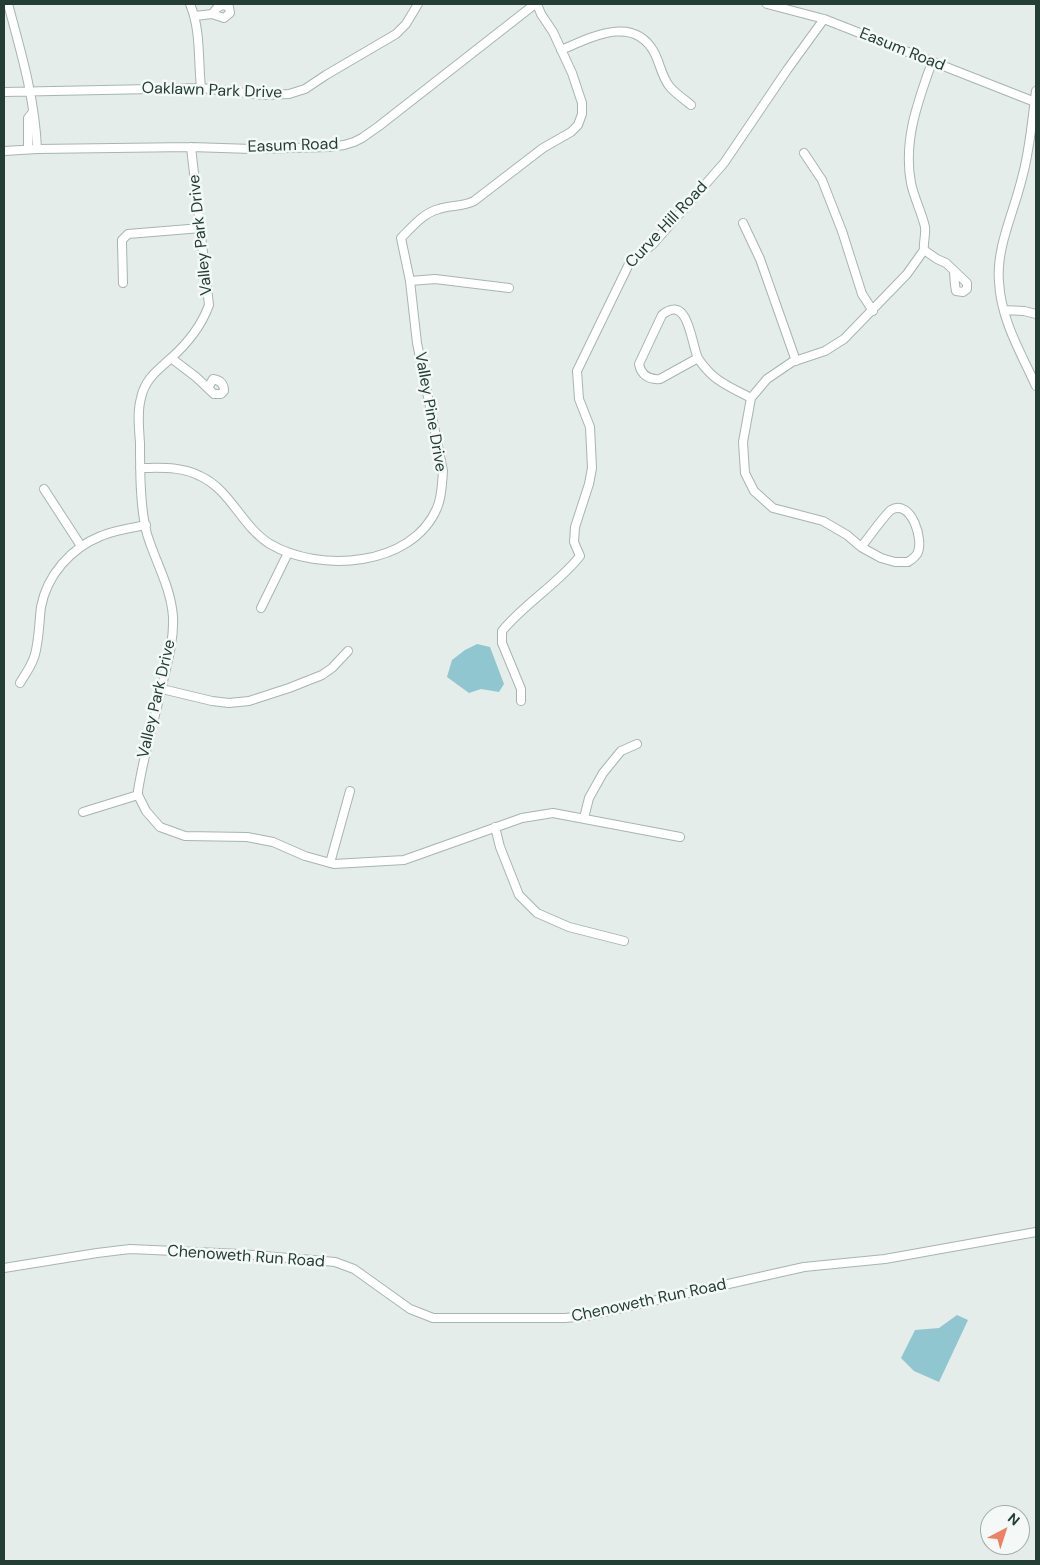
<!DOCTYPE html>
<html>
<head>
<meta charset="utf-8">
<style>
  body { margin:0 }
  #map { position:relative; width:1040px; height:1565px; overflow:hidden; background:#e4ede9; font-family:"DM Sans",sans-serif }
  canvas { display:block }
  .frame { position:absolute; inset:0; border:5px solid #243e36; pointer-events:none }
  .north { position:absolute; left:980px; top:1505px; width:50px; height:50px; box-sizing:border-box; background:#f4f9f7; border:1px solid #a1aeaa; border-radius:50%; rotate:40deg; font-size:14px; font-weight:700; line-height:20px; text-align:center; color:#243e36 }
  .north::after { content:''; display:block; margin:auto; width:18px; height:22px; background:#ec8263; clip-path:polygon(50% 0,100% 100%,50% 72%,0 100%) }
</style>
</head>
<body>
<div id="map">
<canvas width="1040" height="1565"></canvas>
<div class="frame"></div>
<div class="north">N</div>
</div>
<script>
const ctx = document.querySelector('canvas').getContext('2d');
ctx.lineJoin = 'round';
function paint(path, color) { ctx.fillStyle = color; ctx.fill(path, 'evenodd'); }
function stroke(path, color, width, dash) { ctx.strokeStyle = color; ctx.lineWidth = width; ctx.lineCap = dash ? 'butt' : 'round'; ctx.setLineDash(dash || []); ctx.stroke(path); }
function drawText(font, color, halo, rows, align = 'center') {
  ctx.font = font + ' "DM Sans",sans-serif'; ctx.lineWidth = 5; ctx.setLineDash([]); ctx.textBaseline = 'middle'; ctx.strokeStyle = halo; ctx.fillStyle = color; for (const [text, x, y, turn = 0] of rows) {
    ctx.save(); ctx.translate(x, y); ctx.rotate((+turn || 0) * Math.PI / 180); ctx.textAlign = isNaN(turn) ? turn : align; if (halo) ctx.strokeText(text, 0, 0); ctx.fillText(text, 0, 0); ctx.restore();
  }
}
paint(new Path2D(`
  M 477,644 L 490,647 L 504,684 L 499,692 L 481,689 L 469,693 L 447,677 L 452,660 L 465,650 Z
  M 957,1315 L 968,1320 L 939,1382 L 914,1371 L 901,1358 L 915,1330 L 939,1328 Z`), '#8fc6cf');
const street = new Path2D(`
  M 8,4 C 21,52 35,99 37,149
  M 190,4 C 201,30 198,60 201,88
  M 767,4 L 824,19 L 1035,102
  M 195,16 L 212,14 L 224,18 L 230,13 L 229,7 L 222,5 L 217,8 L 212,14
  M 561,50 C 590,38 633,14 654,52 C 660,63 662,78 670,87 C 676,94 684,99 691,105
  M 1036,91 C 1032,120 1030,150 1022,178 C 1014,212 996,247 999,282 C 1001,320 1021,353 1036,386
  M 4,92 L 201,88 L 265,95 L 289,94 L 305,89 L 326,75 L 396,34 L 406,24 L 418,4
  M 191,147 L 209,305 C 201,327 187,344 170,359 C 157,371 145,379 141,398 C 137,412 139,428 140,443 C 140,469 140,509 147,534 C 155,561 171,587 173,617 C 174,637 169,657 164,677 C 156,715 144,752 138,791 L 138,795 L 146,811 L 160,827 L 185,836 L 247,837 L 273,842 L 305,856 L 334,864 L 404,860 L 522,818 L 553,813 L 680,837
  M 28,149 L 28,118 L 32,113
  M 4,151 L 37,149 L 191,147 L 252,149 L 329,147 L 344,145 L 354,142 L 362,138 L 379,126 L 535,4
  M 804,153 L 822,180 L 842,231 L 862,294 L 873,311
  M 743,223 L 760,259 L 796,361
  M 924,250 L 937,259 L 946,263 L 967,283 L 967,289 L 963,292 L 956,291 L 955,285 L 954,272
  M 410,281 L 435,279 L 509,288
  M 123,283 L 122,244 L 122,240 L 128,234 L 201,228
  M 1004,310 L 1024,311 L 1036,314
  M 171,358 L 196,377 L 214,394 L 221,394 L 224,391 C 224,384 220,380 213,379 L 208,388
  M 698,358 L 660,379 C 649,380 641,375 639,364 L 662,315 C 689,293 691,344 698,358 C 701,363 707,370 711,374 C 721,384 738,391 751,398
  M 140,468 C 161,468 181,466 200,476 C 231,490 241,526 270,544 C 319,573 412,567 437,508 C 442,497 442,483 443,471 L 417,343 L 410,281 L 401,238 C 412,227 423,213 439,209 C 451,205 462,207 474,201 L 543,148 L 571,132 L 578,125 L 582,114 L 582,103 L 572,73 L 553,32 L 541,14 L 537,4
  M 44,489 L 81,546
  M 861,547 C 867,540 886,513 891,510 C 911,498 925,541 917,554 C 915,557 911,560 908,562 L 895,562 L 881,558 L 861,547 L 847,535 L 823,521 L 773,508 L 754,491 L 745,473 L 743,442 L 751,398 L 767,379 L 792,362 L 825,351 L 844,339 L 907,274 L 924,250 C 923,243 926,235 925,227 C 922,213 914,198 911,183 C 903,141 918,101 932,62
  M 261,608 L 288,553
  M 20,683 C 24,676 30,668 33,660 C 39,647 39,622 41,607 C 47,575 71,548 101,536 C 115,530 131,528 146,525
  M 162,689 L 212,701 L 229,703 L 249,701 L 289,688 L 322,675 L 332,668 L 348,651
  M 521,701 L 521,689 L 502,643 L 502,631 C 525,603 559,583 580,556 L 574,542 L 575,527 L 589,484 L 592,468 L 590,427 L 579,399 L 577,371 L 630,262 L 653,244 L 724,163 L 787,70 L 824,19
  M 83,812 L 138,795
  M 584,818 L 589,798 L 603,773 L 621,751 L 637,744
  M 495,827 L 500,847 L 519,895 L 537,913 L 569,927 L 624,941
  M 330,863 L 350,791
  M 4,1268 L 97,1253 L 130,1249 L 241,1254 L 324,1261 L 335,1262 L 354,1269 L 410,1309 L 433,1318 L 565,1318 L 586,1316 L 804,1267 L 885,1259 L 1036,1232`);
stroke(street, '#a7b5b0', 10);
stroke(street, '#fff', 8);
drawText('16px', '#243e36', '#f4f9f7', [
  ["Easum Road",902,50,22],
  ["Oaklawn Park Drive",212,91,2],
  ["Easum Road",293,146,-2],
  ["Curve Hill Road",667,225,-47],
  ["Valley Park Drive",201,235,-96],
  ["Valley Pine Drive",430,412,80],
  ["Valley Park Drive",157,699,-77],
  ["Chenoweth Run Road",246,1257,4],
  ["Chenoweth Run Road",649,1301,-12]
]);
</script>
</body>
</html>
